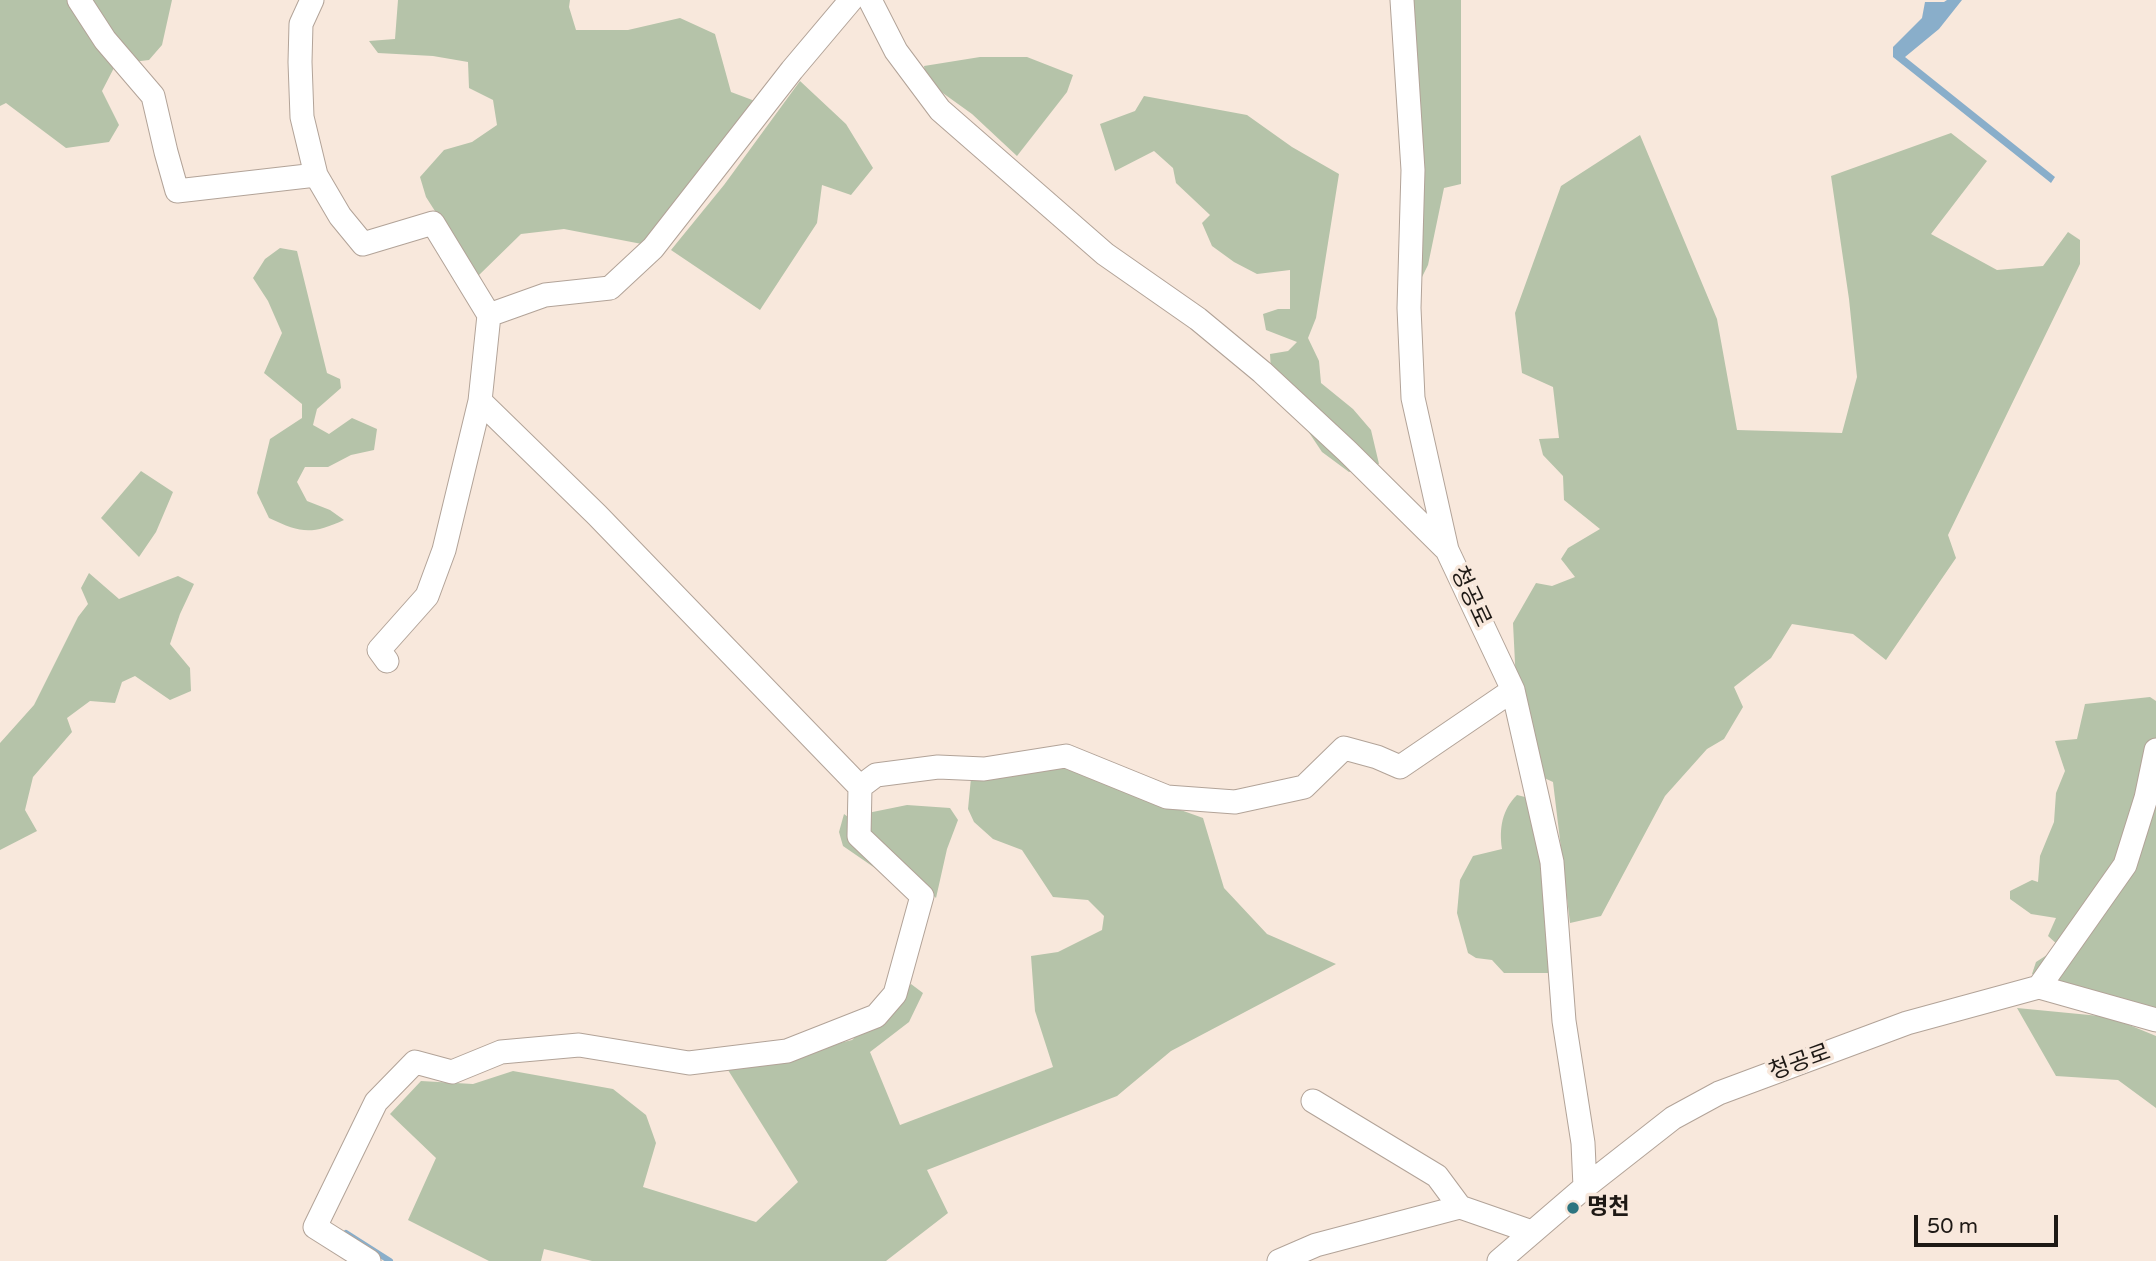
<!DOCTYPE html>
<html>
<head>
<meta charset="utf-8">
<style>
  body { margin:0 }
  #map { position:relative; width:2156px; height:1261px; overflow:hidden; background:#f8e8dc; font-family:"Varela Round",sans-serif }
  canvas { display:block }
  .scale { position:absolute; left:1914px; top:1215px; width:144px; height:32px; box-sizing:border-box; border:4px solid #1e1915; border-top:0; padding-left:9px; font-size:21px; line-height:24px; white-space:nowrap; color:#1e1915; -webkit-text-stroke:5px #f8e8dc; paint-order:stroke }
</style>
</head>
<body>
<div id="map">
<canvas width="2156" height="1261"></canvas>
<div class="scale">50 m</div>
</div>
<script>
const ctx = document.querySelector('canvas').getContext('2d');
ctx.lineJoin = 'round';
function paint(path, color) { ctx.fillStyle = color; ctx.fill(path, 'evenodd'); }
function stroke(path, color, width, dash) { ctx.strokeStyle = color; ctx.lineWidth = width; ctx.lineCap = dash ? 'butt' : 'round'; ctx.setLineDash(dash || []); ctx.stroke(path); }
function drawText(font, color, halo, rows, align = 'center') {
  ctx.font = font + ' "Varela Round","Noto Sans KR",sans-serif'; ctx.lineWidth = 7; ctx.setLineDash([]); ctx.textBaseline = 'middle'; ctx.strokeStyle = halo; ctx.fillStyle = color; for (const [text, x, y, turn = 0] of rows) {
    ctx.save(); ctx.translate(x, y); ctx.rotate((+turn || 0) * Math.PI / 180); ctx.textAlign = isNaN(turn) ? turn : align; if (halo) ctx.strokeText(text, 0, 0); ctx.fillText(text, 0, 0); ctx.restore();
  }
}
paint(new Path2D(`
  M 0,0 L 172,0 L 162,45 L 149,60 L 116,64 L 102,91 L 119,125 L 109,142 L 66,148 L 6,103 L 0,106 Z
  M 398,0 L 570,0 L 569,7 L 576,30 L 628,30 L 680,18 L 715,34 L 731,92 L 755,101 L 647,245 L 564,229 L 521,234 L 477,277 L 426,197 L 420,177 L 444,150 L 472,142 L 497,125 L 493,100 L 469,88 L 468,62 L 433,56 L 378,53 L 369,41 L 395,39 Z
  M 1412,0 L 1461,0 L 1461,184 L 1444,188 L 1428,265 L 1422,277 Z
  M 980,57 L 1027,57 L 1073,75 L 1067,92 L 1017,156 L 972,114 L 926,81 L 924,66 Z
  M 800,81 L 846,124 L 873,168 L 851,195 L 822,185 L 817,223 L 760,310 L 671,250 L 724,185 Z
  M 1144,96 L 1247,115 L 1292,147 L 1339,174 L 1316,318 L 1308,338 L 1319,361 L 1321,383 L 1353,409 L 1371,430 L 1379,464 L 1349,472 L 1322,452 L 1304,425 L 1271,370 L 1270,354 L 1288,351 L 1297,342 L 1266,330 L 1263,314 L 1278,309 L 1290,309 L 1290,270 L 1257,274 L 1234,262 L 1212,246 L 1202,223 L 1210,215 L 1176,183 L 1173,168 L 1154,151 L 1115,171 L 1100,124 L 1135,111 Z
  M 1951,133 L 1987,161 L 1931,234 L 1997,270 L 2043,266 L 2068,232 L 2080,240 L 2080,264 L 1948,535 L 1956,558 L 1886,660 L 1853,634 L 1792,624 L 1771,658 L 1734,687 L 1743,707 L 1724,739 L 1707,749 L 1665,796 L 1601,916 L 1570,923 L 1553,782 L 1542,777 L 1516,683 L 1513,623 L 1536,583 L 1552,586 L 1575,577 L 1561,559 L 1568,548 L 1600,529 L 1564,500 L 1563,476 L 1543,455 L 1539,439 L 1559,438 L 1553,387 L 1522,373 L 1515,313 L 1561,186 L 1640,135 L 1717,319 L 1737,430 L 1842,433 L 1857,377 L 1849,299 L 1831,176 Z
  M 280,248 L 297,251 L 327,373 L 340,379 L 341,388 L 317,409 L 313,425 L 329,434 L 352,418 L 377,429 L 374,450 L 351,455 L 328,467 L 305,467 L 297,482 L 307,501 L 330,510 L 344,520 C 311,535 301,533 269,518 L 257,493 L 270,439 L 302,418 L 302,404 L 264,373 L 282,333 L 268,301 L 253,278 L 265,259 Z
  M 141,471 L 173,492 L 156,532 L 139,557 L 101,518 Z
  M 89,573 L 119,599 L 178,576 L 194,584 L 180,614 L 170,644 L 190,668 L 191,691 L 170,700 L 135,676 L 122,682 L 115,703 L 90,701 L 67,718 L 72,732 L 33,777 L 25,810 L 37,831 L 0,850 L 0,743 L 34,705 L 78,617 L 88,604 L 81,588 Z
  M 2150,697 L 2156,701 L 2156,1015 L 2074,990 L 2032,974 L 2036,962 L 2050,953 L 2058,945 L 2048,936 L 2056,918 L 2031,914 L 2010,899 L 2010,891 L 2032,880 L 2038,882 L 2040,856 L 2054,822 L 2056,793 L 2065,771 L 2055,741 L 2077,739 L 2085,704 Z
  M 1058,766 L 1203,818 L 1224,888 L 1267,934 L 1336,964 L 1171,1051 L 1117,1096 L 927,1170 L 948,1213 L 886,1261 L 592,1261 L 544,1249 L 541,1261 L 489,1261 L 408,1220 L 436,1158 L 390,1114 L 421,1081 L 473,1084 L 513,1071 L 613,1089 L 646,1115 L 656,1143 L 643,1187 L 756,1222 L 798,1182 L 728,1070 L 852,1040 L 911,984 L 923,993 L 909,1022 L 870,1052 L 900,1125 L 1053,1067 L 1035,1011 L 1031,956 L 1058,952 L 1102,930 L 1104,916 L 1088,900 L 1053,897 L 1022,850 L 993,839 L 974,822 L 968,809 L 971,778 Z
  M 1517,795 L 1525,797 C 1549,852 1548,914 1552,973 L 1504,973 L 1492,960 L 1476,958 L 1468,953 L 1457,913 L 1460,880 L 1473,856 L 1502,849 C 1499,828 1502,810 1517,795 Z
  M 907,805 L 950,808 L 958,820 L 947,849 L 936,898 L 917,879 L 888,877 L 843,846 L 839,832 L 844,814 L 848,817 Z
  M 2017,1008 L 2110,1017 L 2156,1036 L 2156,1108 L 2118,1080 L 2056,1076 Z`), '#b5c3a9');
paint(new Path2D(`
  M 1947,0 L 1962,0 L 1939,29 L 1905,57 L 2055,177 L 2051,183 L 1893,57 L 1893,47 L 1922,18 L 1925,2 L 1944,2 Z`), '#89aeca');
stroke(new Path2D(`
  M 346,1233 L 390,1261`), '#89aeca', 6);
const minor = new Path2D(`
  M 79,0 L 105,40 L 153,96 L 166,152 L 177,191 L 316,175 L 340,216 L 363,244 L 433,223 L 489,315 L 545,295 L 610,288 L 653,248 L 792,70 L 851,0
  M 312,0 L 301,24 L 300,62 L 302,117 L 316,175
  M 870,0 L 896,51 L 940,110 L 1105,254 L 1198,319 L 1262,372 L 1347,451 L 1447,550
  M 1402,0 L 1413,170 L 1409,308 L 1413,398 L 1447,550 L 1513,690 L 1552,862 L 1564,1021 L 1583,1143 L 1585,1187 L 1499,1261
  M 387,661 L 379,650 L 427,596 L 444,550 L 480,401 L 489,315
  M 860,787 L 876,775 L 938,767 L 984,769 L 1066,756 L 1167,797 L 1235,802 L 1304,787 L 1344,748 L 1377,757 L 1400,767 L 1513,690
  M 2039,987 L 2125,865 L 2146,798 L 2156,750
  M 2039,987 L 2156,1020
  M 1313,1101 L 1437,1176 L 1460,1207
  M 1585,1187 L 1673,1118 L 1719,1093 L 1907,1023 L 2039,987
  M 369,1261 L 315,1227 L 376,1102 L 415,1062 L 452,1072 L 501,1052 L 579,1045 L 689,1063 L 787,1051 L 876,1016 L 895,994 L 922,896 L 859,836 L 860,787 L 597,515 L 480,401
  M 1279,1261 L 1316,1245 L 1460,1207 L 1532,1232`);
stroke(minor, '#b2a398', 25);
stroke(minor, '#fff', 23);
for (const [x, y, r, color] of [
  [1573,1208,7,"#2d7580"]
]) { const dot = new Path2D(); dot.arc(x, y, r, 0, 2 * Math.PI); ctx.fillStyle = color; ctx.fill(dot); stroke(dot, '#f8e8dc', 2.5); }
drawText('23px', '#1e1915', '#f8e8dc', [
  ["청공로",1470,597,65],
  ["청공로",1800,1063,-20]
]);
drawText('bold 23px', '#1e1915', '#f8e8dc', [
  ["명천",1587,1208]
], 'left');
</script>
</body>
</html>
